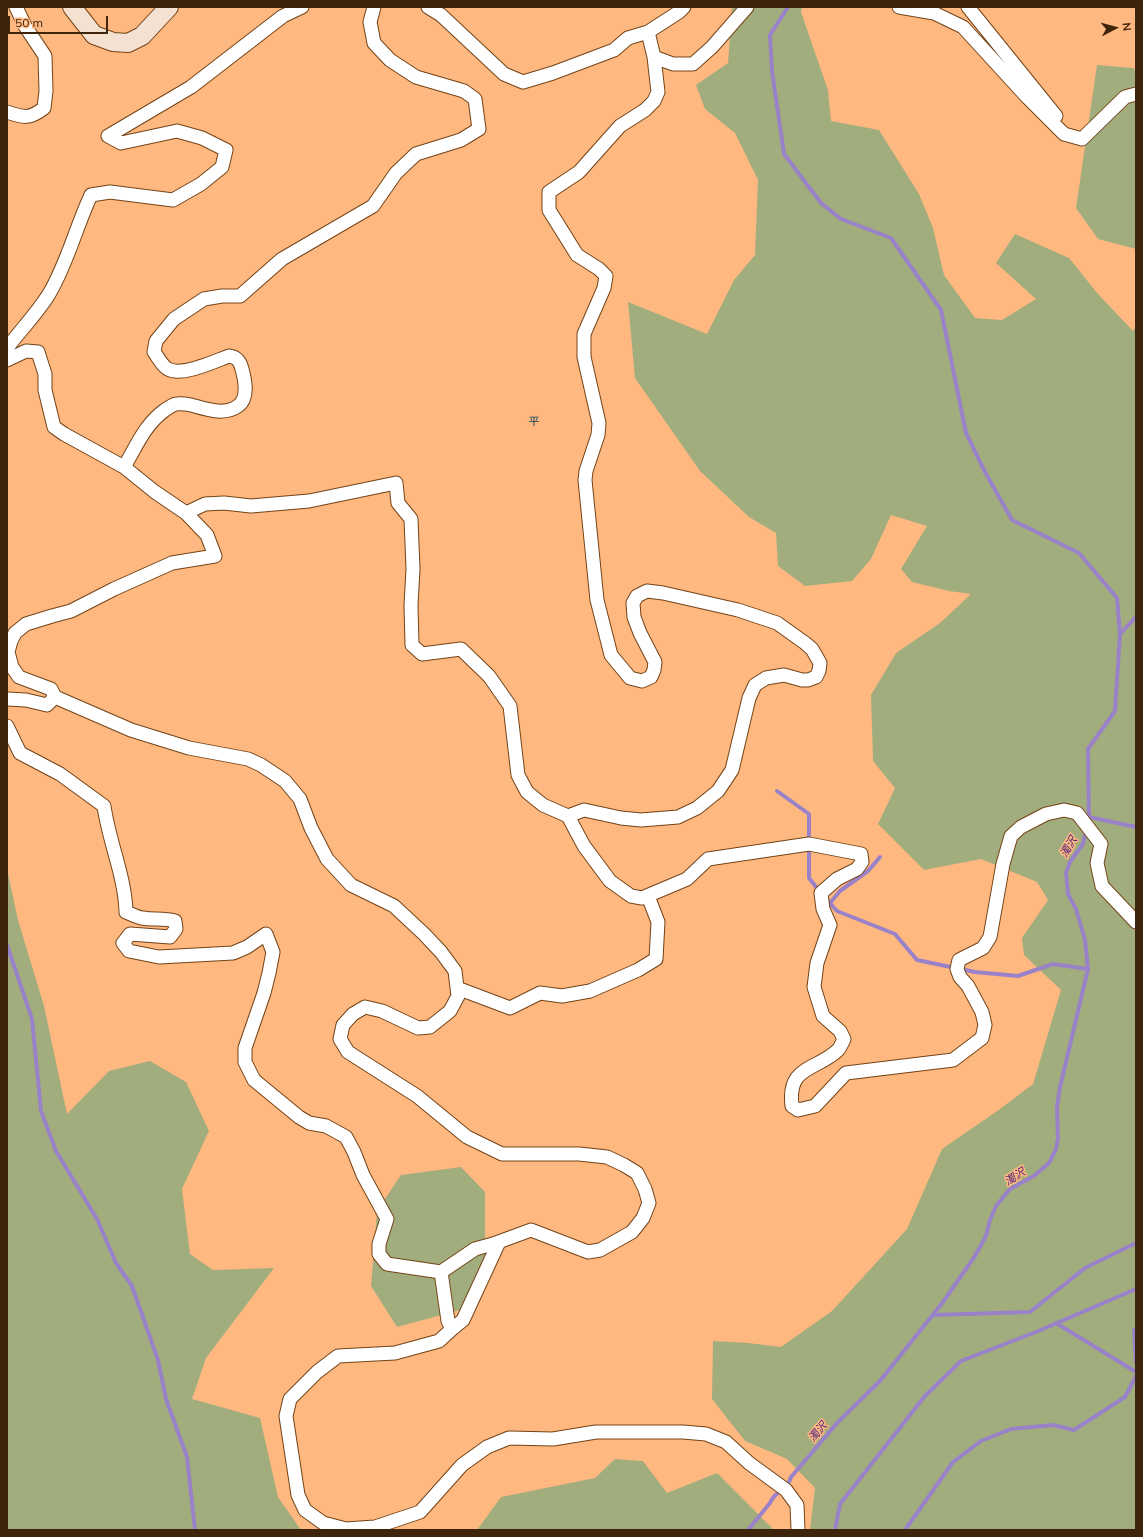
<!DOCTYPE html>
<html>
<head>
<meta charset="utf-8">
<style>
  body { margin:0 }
  #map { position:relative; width:1143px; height:1537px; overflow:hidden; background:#ffb880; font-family:Mulish,sans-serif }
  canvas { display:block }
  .frame { position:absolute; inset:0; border:8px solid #3f240c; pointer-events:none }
  .north { position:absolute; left:1095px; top:8px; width:40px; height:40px; -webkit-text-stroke:3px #ffb880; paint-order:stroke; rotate:84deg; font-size:11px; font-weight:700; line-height:16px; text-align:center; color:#3f240c }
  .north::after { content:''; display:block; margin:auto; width:14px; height:18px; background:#3f240c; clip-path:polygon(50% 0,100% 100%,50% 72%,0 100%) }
  .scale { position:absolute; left:8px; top:16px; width:100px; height:18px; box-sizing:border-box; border:2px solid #3f240c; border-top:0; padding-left:5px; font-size:12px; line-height:14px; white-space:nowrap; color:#3f240c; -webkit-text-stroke:3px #ffb880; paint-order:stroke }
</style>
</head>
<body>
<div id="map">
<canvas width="1143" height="1537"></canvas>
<div class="frame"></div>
<div class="north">N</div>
<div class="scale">50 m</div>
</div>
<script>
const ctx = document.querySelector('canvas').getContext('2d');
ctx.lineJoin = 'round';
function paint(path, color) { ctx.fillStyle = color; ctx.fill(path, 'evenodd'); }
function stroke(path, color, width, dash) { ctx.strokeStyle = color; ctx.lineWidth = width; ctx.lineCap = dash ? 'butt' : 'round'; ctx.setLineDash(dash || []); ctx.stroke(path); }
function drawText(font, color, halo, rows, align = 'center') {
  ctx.font = font + ' Mulish,"Noto Sans JP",sans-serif'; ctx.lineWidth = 3; ctx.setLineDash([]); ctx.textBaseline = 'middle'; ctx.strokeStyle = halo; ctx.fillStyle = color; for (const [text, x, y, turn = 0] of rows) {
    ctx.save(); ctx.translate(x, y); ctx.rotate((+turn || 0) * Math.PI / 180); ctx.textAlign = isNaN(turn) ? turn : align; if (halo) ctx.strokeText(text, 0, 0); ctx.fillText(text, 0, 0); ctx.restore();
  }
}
paint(new Path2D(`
  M 732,7 L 802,7 L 801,12 L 828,90 L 831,121 L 879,130 L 919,194 L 933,228 L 944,275 L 975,318 L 1002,320 L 1036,299 L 996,263 L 1015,234 L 1069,258 L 1098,294 L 1133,331 L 1136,326 L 1136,1530 L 810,1530 L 815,1488 L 787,1459 L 745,1441 L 712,1399 L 713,1341 L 748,1343 L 781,1347 L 832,1311 L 907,1229 L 942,1149 L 1000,1109 L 1033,1084 L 1061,990 L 1024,955 L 1022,938 L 1048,900 L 1037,882 L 981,859 L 924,870 L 878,824 L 895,788 L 873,761 L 871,695 L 896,653 L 940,623 L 971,594 L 949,591 L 912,582 L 901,569 L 927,526 L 891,515 L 871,559 L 852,581 L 805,586 L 778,566 L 776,533 L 749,517 L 700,471 L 635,378 L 628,302 L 707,334 L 734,280 L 755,255 L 758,180 L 735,133 L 705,109 L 696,85 L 728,63 Z
  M 1097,65 L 1133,68 L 1136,71 L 1136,249 L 1098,239 L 1076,208 Z
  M 7,869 L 18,920 L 44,1006 L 67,1114 L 109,1071 L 150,1061 L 186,1082 L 209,1131 L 182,1189 L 190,1254 L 213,1270 L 274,1268 L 206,1358 L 192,1399 L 260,1418 L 278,1497 L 301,1530 L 7,1530 Z
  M 461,1167 L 485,1192 L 485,1283 L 460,1310 L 397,1327 L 371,1286 L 377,1211 L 401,1175 Z
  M 615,1459 L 643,1461 L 667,1493 L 717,1473 L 774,1530 L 477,1530 L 501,1497 L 595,1478 Z`), '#a2ad7d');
stroke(new Path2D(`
  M 788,7 L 770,35 L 772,71 L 784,154 L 821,203 L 841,219 L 891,238 L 941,310 L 966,433 L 985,472 L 1012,520 L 1079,553 L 1117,598 L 1120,634
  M 777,791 L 809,814 L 809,878 L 820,892
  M 1089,817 L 1088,749 L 1115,711 L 1120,634 L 1136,617
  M 1088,823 L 1089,817 L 1136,827
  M 826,899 L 837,911 L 895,934 L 917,960 L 975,972 L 1018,976 L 1053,964 L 1088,969
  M 830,903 L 840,891 L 868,871 L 880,857
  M 7,945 L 32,1019 L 41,1111 L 56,1151 L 97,1219 L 116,1263 L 132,1286 L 158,1360 L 166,1399 L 187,1457 L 195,1530
  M 933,1315 L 1030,1312 L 1085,1268 L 1136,1243
  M 1056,1323 L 1136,1372
  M 1136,1330 L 1134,1330 L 1136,1363
  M 748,1530 L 770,1503 C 774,1491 788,1490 791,1477 L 838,1422 L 880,1381 L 943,1302 L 975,1256 L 986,1236 L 990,1220 L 996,1206 L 1010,1189 L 1034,1176 L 1049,1163 L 1056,1149 L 1058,1139 L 1057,1107 L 1060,1087 L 1088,969 L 1085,940 L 1076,909 L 1068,894 L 1066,873 L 1070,862 L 1083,844 L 1086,830
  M 835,1530 L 840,1504 L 925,1396 L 961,1361 L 1036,1332 L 1136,1289
  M 905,1530 L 953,1462 L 981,1441 L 1011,1429 L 1053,1425 L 1074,1430 L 1125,1397 L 1136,1376`), '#9a82c9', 4);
const street = new Path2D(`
  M 428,7 L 441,15 L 504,74 L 523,82 L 553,73 L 614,50 L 628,38 L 648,32 L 679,12 L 684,7
  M 899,7 L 934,13 L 963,27 L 1028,98 L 1064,134 L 1082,139 L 1125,97 L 1136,94
  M 968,7 L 1056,116
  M 648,32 L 654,57 L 673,64 L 693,64 L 712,47 L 747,7
  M 7,112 C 24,118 30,119 44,108 L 46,91 L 45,56 L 25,26 L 16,7
  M 7,348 C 20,331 38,312 49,294 C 67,264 76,227 91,195 L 110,192 L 173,200 L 201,184 L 222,167 L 226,150 L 202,138 L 177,131 L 121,143 L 108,136 L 191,87 L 283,16 L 302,7
  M 7,360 L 26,351 L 38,352 L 45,374 L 45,390 L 54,427 L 64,434 L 124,467 L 155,492 L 186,513 L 207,535 L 215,556 L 172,563 L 114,589 L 71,611 L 52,616 L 26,624 L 15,633 L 11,641 L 8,652 L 12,667 L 19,677 L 51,689 L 55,697 L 131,730 L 189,748 L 248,759 L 261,765 L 285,781 L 300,799 L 311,828 L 327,859 L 351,885 L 394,906 L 424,934 L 441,952 L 455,971 L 458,996 L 450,1011 L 430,1027 L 418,1028 L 382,1011 L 365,1007 L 353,1014 L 343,1025 L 340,1039 L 348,1052 L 417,1096 L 467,1137 L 502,1154 L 579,1154 L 607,1157 L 624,1165 L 637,1173 L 645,1189 L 649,1203 L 643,1218 L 632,1232 L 600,1250 L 588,1252 L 531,1230 L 493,1244 L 475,1249 L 441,1272 L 387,1264 L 379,1254 L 379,1244 L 387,1219 L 363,1175 L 354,1152 L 346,1137 L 326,1126 L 309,1123 L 299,1117 L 254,1080 L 245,1062 L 245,1048 L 264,993 L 269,973 L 273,952 L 266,934 L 247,947 L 233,953 L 159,957 L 129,951 L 123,943 L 130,934 L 170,937 L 176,929 L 175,921 C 163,918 153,920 142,918 C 136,917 131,914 126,912 C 125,876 109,842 104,806 L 60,774 L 20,753 L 7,726
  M 124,467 C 136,447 145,424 165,410 C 168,408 172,405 176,404 C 181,403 186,404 191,405 C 206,409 224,416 238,406 C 249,398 245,380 242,369 C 240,361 237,357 229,356 C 215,361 182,377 168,369 C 162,366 158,357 154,352 L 156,341 L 174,319 L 204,299 L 222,296 L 240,296 L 282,259 L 373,206 L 396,173 L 416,154 L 461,140 L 479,129 L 475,99 L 464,91 L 416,77 L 390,60 L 374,43 L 370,22 L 374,7
  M 186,513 L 205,504 L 224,503 L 251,506 L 309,501 L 396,483 L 398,503 L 411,519 L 413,569 L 411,605 L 412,645 L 422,654 L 461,649 L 489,676 L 510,706 L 518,775 L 527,792 L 543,805 L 568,816 L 584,846 L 610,881 L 631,896 L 642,898 L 687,879 L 708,859 L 809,844 L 861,854 L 862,862 L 857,869 L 837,879 L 821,893 L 823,909 L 830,925 L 817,963 L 814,987 L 823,1016 L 840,1031 L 844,1039 C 842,1043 840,1048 838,1050 C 816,1071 787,1065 792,1106 L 798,1110 L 815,1106 L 846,1073 L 953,1060 L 982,1038 L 985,1025 L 982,1012 L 968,986 L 960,977 L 957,969 L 959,960 L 983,948 L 990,937 L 1003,864 L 1011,836 L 1021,827 L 1046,814 L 1064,810 L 1077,813 L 1101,844 L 1097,863 L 1102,886 L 1136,922
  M 7,699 L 26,700 L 47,705 L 55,697
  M 568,816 L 584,810 L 621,818 L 641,820 L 678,817 L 697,808 L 718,791 L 732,770 L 749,698 L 755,685 L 766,678 L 784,675 L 802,680 L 808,680 L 816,677 L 819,671 L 820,663 L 812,649 L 805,643 L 777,623 L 738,610 L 663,593 L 647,591 L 637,596 L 633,603 L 634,617 L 640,633 L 655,662 L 654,670 L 651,677 L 642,681 L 630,678 L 611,655 L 597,600 L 585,480 L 586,471 L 598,435 L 599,423 L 584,357 L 584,334 L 604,288 L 606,276 L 599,269 L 577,255 L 549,210 L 549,192 L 579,172 L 620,126 L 645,110 L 654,101 L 658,92 L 654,57
  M 457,988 L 510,1008 L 540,993 L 562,996 L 590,991 L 638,970 L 656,959 L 658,922 L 648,896
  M 441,1272 L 448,1321 L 452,1329 L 439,1341 L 395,1353 L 338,1356 L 317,1372 L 290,1399 L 286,1416 L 298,1495 L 305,1510 L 323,1523 L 346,1529 L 375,1527 L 420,1512 L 462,1465 L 487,1447 L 509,1438 L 553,1439 L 596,1432 L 683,1432 L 706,1434 L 726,1442 L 749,1463 L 786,1490 L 797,1505 L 798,1530
  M 452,1329 L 463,1320 L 499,1242`);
const secondary = new Path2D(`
  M 72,7 L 94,35 L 113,42 L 128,43 L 142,36 L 169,7`);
stroke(street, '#734317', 15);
stroke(secondary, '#734317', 20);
stroke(street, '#fff', 13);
stroke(secondary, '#f4e1d2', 18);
drawText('11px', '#003e5e', '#ffb880', [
  ["平",534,422]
]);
drawText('italic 11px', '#4b277c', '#ffb880', [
  ["濁沢",1069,847,-60],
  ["濁沢",1015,1177,-32],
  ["濁沢",818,1432,-50]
]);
</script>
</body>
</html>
